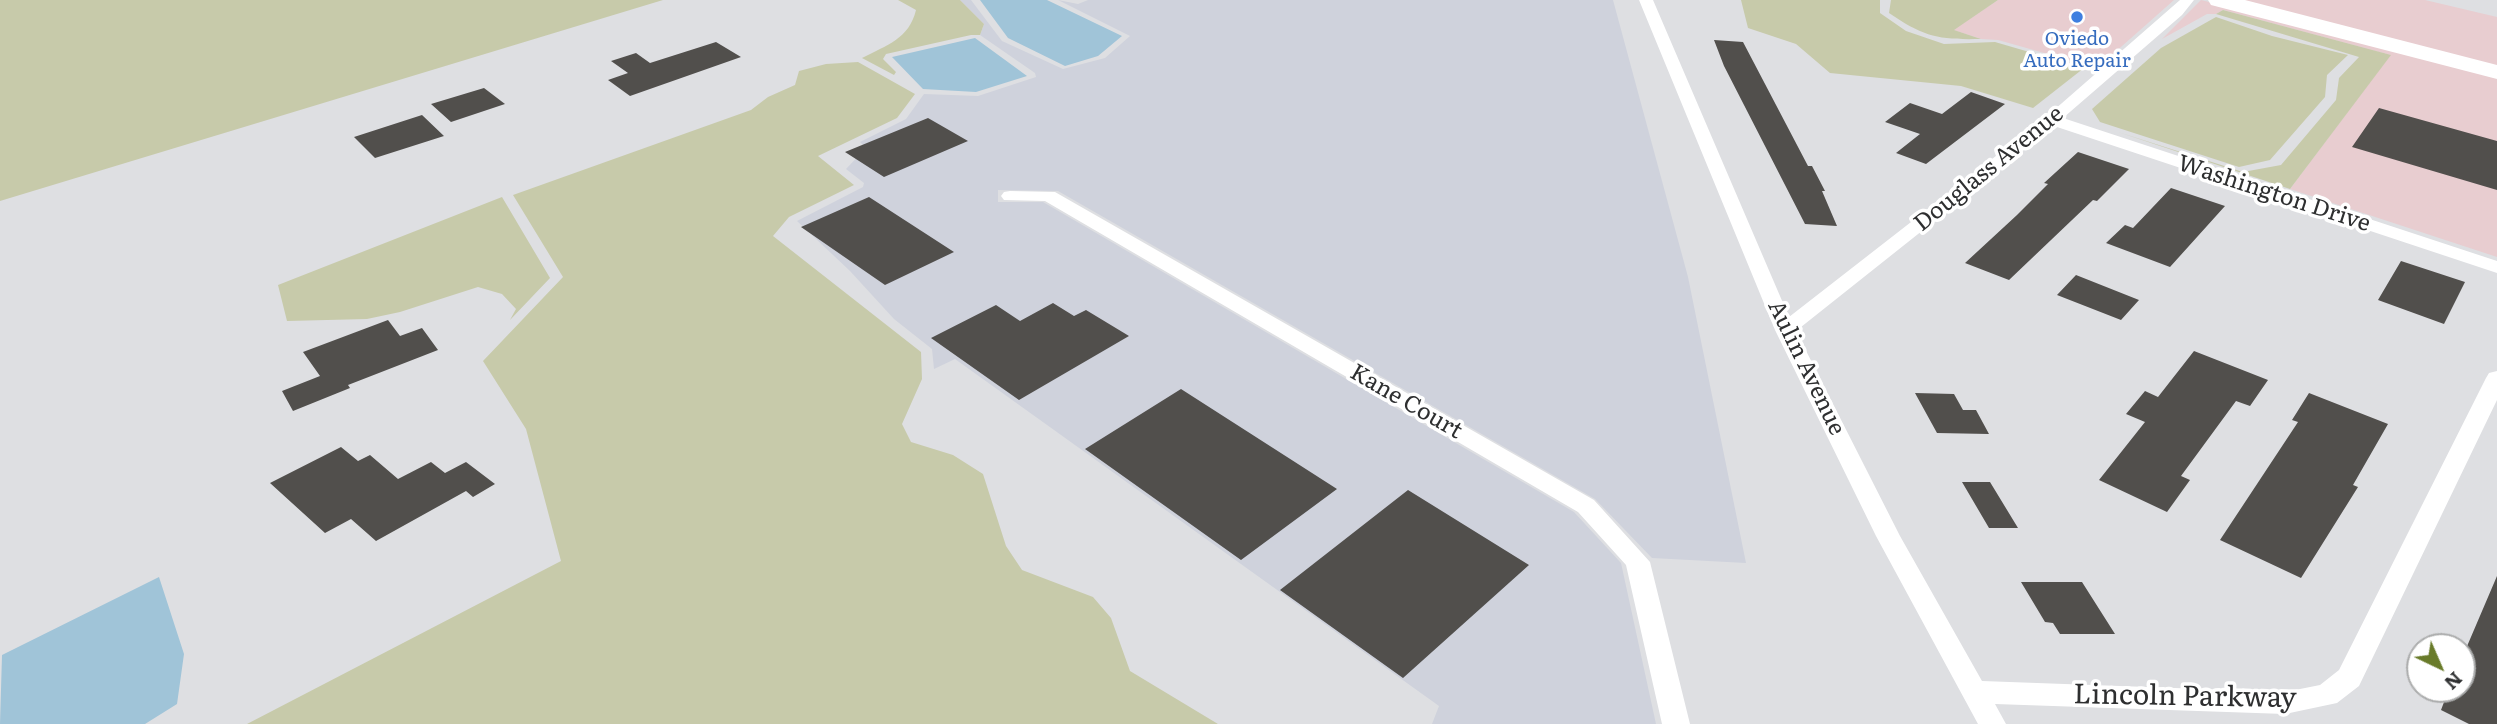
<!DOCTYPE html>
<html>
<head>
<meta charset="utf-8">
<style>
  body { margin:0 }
  #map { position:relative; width:2497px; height:724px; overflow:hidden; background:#dedfe2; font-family:Literata,serif }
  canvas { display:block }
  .north { position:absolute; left:2406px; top:633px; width:70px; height:70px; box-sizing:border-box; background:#fff; border:2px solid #abacac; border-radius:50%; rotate:136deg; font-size:19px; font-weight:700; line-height:28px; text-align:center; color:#2e2f30 }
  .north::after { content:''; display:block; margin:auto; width:24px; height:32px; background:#697b2a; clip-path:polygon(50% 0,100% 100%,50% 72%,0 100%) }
</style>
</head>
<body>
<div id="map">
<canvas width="2497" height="724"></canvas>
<div class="north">N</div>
</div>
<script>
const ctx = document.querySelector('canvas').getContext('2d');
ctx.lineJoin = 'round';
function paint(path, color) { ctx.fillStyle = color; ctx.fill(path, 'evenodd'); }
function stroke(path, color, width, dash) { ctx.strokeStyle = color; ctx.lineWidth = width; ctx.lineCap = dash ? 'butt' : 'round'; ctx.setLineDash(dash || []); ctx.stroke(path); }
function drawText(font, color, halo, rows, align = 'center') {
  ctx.font = font + ' Literata,serif'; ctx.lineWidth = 7; ctx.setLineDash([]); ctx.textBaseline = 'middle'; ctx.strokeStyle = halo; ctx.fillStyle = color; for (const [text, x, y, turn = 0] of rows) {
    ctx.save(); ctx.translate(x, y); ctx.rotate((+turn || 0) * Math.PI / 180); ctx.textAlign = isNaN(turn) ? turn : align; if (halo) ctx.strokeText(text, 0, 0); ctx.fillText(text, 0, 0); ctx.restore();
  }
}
paint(new Path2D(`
  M 1998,0 L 2174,0 L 2095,70 L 2087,65 L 1998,40 L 1981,39 L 1953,30 Z
  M 2201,0 L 2497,76 L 2497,257 L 2290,189 L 2390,55 L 2223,10 L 2216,14 L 2207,14 L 2162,39 Z
  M 2232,0 L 2425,0 L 2497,17 L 2497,69 Z`), '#e8cdd0');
paint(new Path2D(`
  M 960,0 L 971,0 L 1002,41 L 1063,69 L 1105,58 L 1130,36 L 1058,0 L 1078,4 L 1088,0 L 1613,0 L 1688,277 L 1746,563 L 1652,558 L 1595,499 L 1058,191 L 998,190 L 998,202 L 1043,202 L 1574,512 L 1621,563 L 1656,724 L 1432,724 L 1439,706 L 955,359 L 934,369 L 932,349 L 894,319 L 850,271 L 797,221 L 863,187 L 864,183 L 846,169 L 866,148 L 860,142 L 906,119 L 924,94 L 978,96 L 1036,77 L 1035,73 L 980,35 L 984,24 Z`), '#cfd2dc');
paint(new Path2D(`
  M 0,0 L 663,0 L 0,201 Z
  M 898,0 L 960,0 L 984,24 L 980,35 L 971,35 L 886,54 L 883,59 L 896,72 L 894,75 L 862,58 C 887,45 909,39 916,10 Z
  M 1741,0 L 1880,0 L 1880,13 L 1906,31 L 1944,44 L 1995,42 L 2084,68 L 2033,108 L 1961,86 L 1830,73 L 1796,44 L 1748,28 Z
  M 1891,0 L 1998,0 L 1954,30 L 1981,39 C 1939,40 1924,37 1889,13 Z
  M 2223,10 L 2391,55 L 2290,189 L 2118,132 L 2243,172 L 2281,165 L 2336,100 L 2339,78 L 2359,57 L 2216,14 Z
  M 2216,17 L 2272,36 L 2348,55 L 2327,75 L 2325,97 L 2270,160 L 2239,167 L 2100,122 L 2092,109 L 2161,48 Z
  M 858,62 L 915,94 L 897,118 L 818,156 L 854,185 L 789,217 L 773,236 L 921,352 L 922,379 L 902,424 L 911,442 L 953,455 L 983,474 L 1006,546 L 1022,570 L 1093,597 L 1111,618 L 1130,671 L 1218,724 L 247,724 L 561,561 L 526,429 L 483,361 L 563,277 L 513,195 L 751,110 L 768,97 L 795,85 L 799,71 L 826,64 Z
  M 502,197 L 550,278 L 510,320 L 516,309 L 502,294 L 478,287 L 400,312 L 367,319 L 287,321 L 278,285 Z`), '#c7caaa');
paint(new Path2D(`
  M 980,0 L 1047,0 L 1122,36 L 1098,56 L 1065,66 L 1008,38 Z
  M 975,38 L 1027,76 L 976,92 L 923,89 L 892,57 Z
  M 159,577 L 184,654 L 177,704 L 145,724 L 0,724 L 2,655 Z`), '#a0c4d8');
paint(new Path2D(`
  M 1714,40 L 1743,42 L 1808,166 L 1812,166 L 1825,191 L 1822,191 L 1837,226 L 1805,224 L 1724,66 Z
  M 716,42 L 741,57 L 630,96 L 608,80 L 628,73 L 611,61 L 636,53 L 650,63 Z
  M 484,88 L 505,104 L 451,122 L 431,104 Z
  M 1971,92 L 2005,104 L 1926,164 L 1896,153 L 1920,134 L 1885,122 L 1910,103 L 1942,114 Z
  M 2379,108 L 2497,141 L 2497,190 L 2352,147 Z
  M 422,115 L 444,136 L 375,158 L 354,137 Z
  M 928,118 L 968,141 L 884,177 L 845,152 Z
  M 2078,152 L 2129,169 L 2097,201 L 2093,200 L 2009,280 L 1965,263 L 2017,215 L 2048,184 L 2044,183 Z
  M 2171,188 L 2225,206 L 2170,267 L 2106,243 L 2125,225 L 2133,228 Z
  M 869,197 L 954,252 L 885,285 L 801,227 Z
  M 2401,261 L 2465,282 L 2444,324 L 2378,300 Z
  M 2076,275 L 2139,300 L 2121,320 L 2057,295 Z
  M 1053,303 L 1074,316 L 1086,310 L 1129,336 L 1019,400 L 931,338 L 996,305 L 1020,321 Z
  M 388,320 L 400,336 L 422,328 L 438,350 L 348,385 L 350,388 L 293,411 L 282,391 L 320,376 L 303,352 Z
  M 2194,351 L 2268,380 L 2250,406 L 2236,401 L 2181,476 L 2190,480 L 2167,512 L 2099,480 L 2145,422 L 2126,414 L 2145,391 L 2158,397 Z
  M 1181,389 L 1337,489 L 1241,560 L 1085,449 Z
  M 1915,393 L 1954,394 L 1963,410 L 1976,410 L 1989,434 L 1937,433 Z
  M 2309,393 L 2388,424 L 2353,485 L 2358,487 L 2301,578 L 2220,540 L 2298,422 L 2292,420 Z
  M 341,447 L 358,461 L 370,455 L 398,479 L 431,462 L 445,473 L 466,462 L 495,484 L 473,497 L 466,491 L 376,541 L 351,519 L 325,533 L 270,483 Z
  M 1962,482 L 1990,482 L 2018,528 L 1989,528 Z
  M 1408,490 L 1529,565 L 1403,678 L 1280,590 Z
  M 2497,576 L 2497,724 L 2469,724 L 2441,710 L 2449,689 L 2462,689 L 2462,658 Z
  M 2021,582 L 2082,582 L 2115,634 L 2060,634 L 2053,623 L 2045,622 Z`), '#514f4c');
paint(new Path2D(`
  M 1639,0 L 1653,0 L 1789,317 L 2046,117 L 2180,0 L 2194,0 L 2182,15 L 2063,118 L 2497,261 L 2497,273 L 2054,126 L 1796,331 L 1900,536 L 1982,681 L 2285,692 L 2320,685 L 2339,670 L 2486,378 L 2489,373 L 2497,371 L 2497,400 L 2359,686 L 2337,703 L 2285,714 L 1995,704 L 2006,724 L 1978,724 L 1876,536 L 1775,330 Z
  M 1010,191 L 1055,192 L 1594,500 L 1650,562 L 1690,724 L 1662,724 L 1626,565 L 1578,512 L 1045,201 L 1004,200 L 1001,196 L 1004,192 Z`), '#fff');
paint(new Path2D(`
  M 2208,0 L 2245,0 L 2497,65 L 2497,79 L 2211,5 Z`), '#fff');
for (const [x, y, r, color] of [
  [2077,17,7,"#3f7fe0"]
]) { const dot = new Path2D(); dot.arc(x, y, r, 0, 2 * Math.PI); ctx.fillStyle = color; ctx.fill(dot); stroke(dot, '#fff', 2.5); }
drawText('19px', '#366cbe', '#fff', [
  ["Oviedo",2077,39],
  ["Auto Repair",2077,61]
]);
drawText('23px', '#2e2f30', '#fff', [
  ["Douglass Avenue",1989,169,-39],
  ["Washington Drive",2274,194,18],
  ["Aulin Avenue",1806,368,64],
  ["Kane Court",1406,402,30]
]);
drawText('28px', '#2e2f30', '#fff', [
  ["Lincoln Parkway",2185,697,1]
]);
</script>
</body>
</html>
